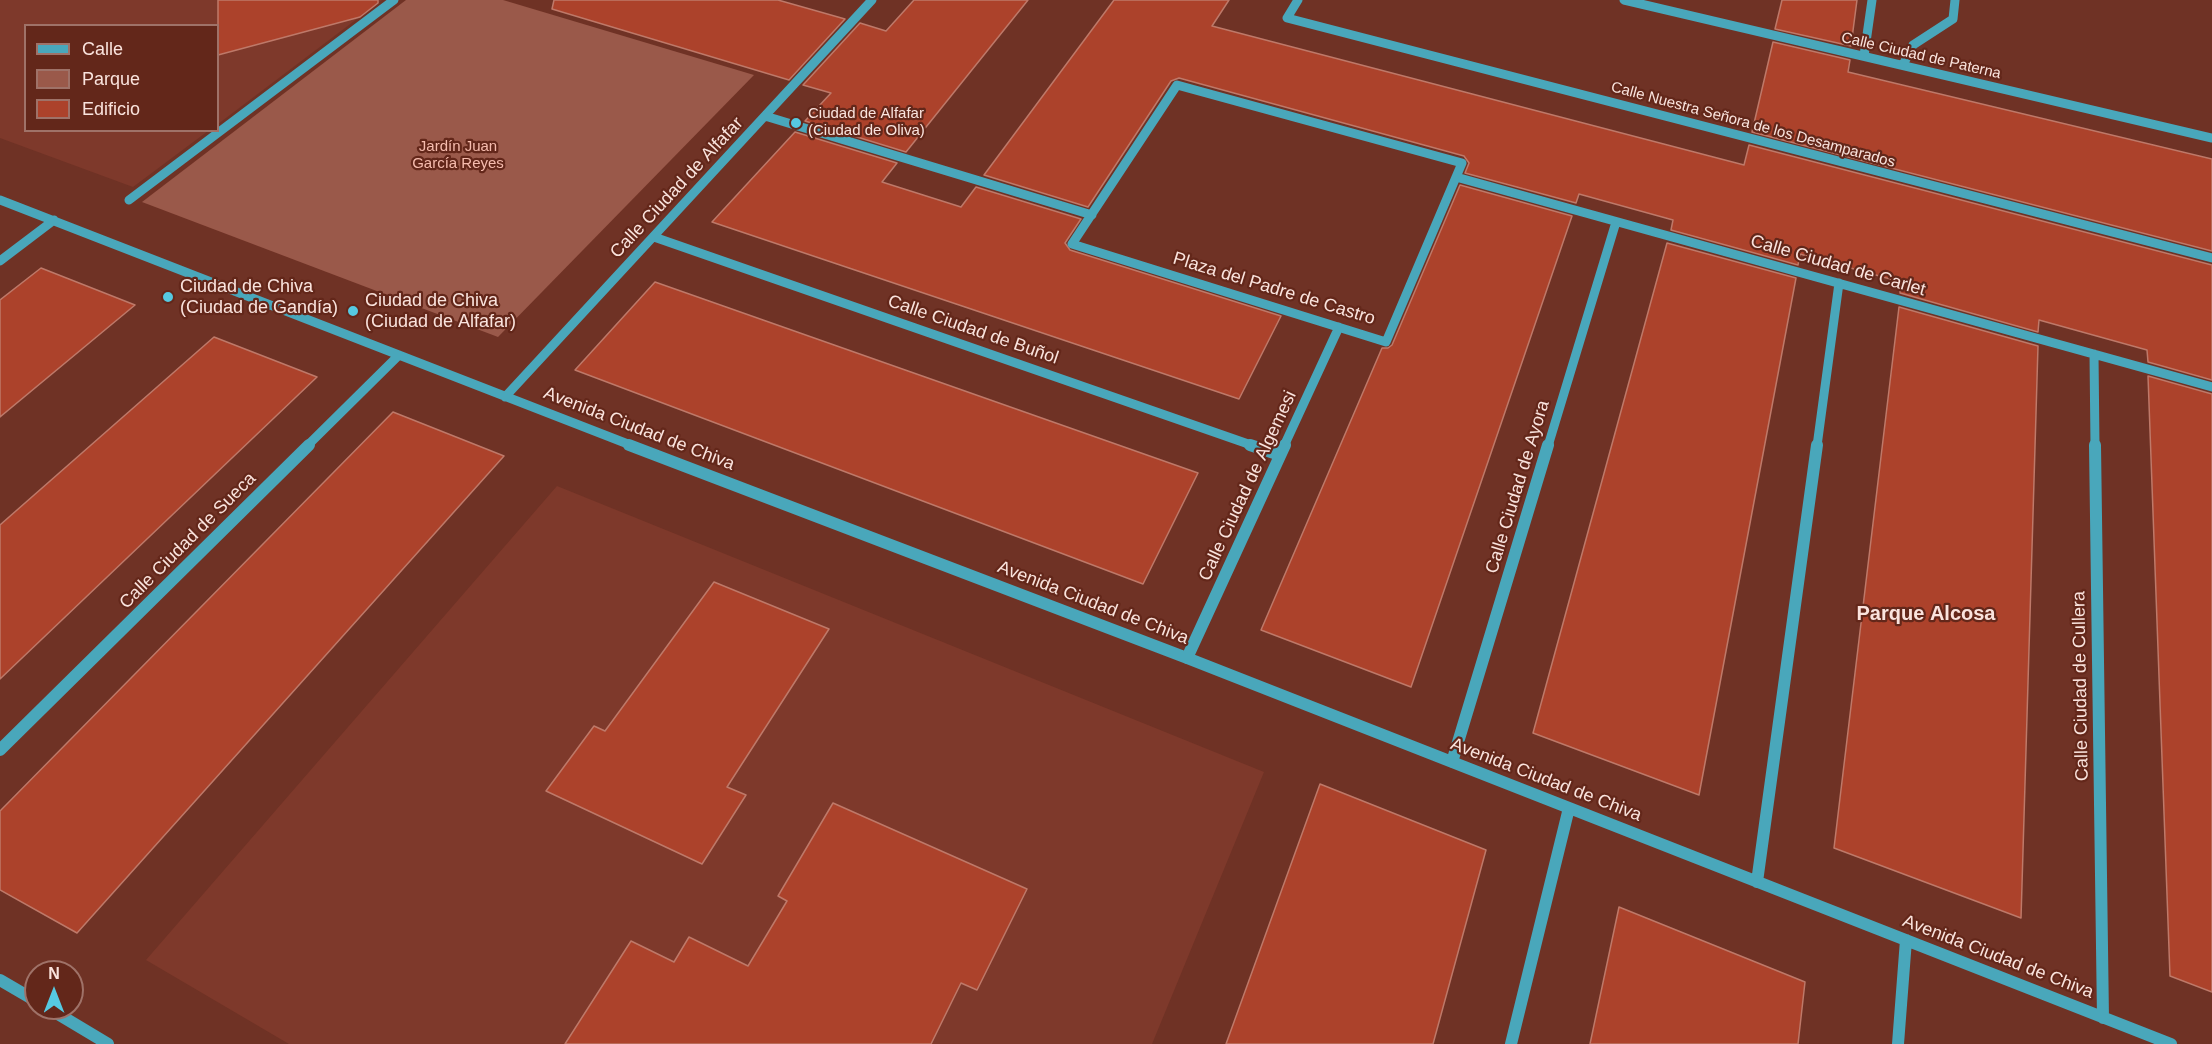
<!DOCTYPE html>
<html>
<head>
<meta charset="utf-8">
<style>
  body { margin:0 }
  #map { position:relative; width:2212px; height:1044px; overflow:hidden; background:#6f3225; font-family:Helvetica,sans-serif }
  canvas { display:block }
  .legend { position:absolute; left:24px; top:24px; width:195px; height:108px; box-sizing:border-box; background:#63271a; border:2px solid #9f7268; margin:0; padding:8px 10px; list-style:none; font-size:18px; color:#fae3dd }
  .legend li { display:flex; align-items:center; gap:12px; height:30px }
  .legend b { width:30px; border:2px solid #9f7268 }
  .north { position:absolute; left:24px; top:960px; width:60px; height:60px; box-sizing:border-box; background:#63271a; border:2px solid #9f7268; border-radius:50%; rotate:0deg; font-size:16px; font-weight:700; line-height:24px; text-align:center; color:#fae3dd }
  .north::after { content:''; display:block; margin:auto; width:21px; height:27px; background:#56c9e1; clip-path:polygon(50% 0,100% 100%,50% 72%,0 100%) }
</style>
</head>
<body>
<div id="map">
<canvas width="2212" height="1044"></canvas>
<ul class="legend">
<li><b style="height:8px;background:#49a7bb"></b>Calle</li>
<li><b style="height:16px;background:#9a594a"></b>Parque</li>
<li><b style="height:16px;background:#ac422b"></b>Edificio</li>
</ul>
<div class="north">N</div>
</div>
<script>
const ctx = document.querySelector('canvas').getContext('2d');
ctx.lineJoin = 'round';
function paint(path, color) { ctx.fillStyle = color; ctx.fill(path, 'evenodd'); }
function stroke(path, color, width, dash) { ctx.strokeStyle = color; ctx.lineWidth = width; ctx.lineCap = dash ? 'butt' : 'round'; ctx.setLineDash(dash || []); ctx.stroke(path); }
function drawText(font, color, halo, rows, align = 'center') {
  ctx.font = font + ' Helvetica,sans-serif'; ctx.lineWidth = 4.5; ctx.setLineDash([]); ctx.textBaseline = 'middle'; ctx.strokeStyle = halo; ctx.fillStyle = color; for (const [text, x, y, turn = 0] of rows) {
    ctx.save(); ctx.translate(x, y); ctx.rotate((+turn || 0) * Math.PI / 180); ctx.textAlign = isNaN(turn) ? turn : align; if (halo) ctx.strokeText(text, 0, 0); ctx.fillText(text, 0, 0); ctx.restore();
  }
}
paint(new Path2D(`
  M 0,0 L 382,0 L 218,124 L 218,26 L 26,26 L 26,130 L 208,131 L 133,187 L 0,138 Z
  M 557,486 L 1264,772 L 1152,1044 L 289,1044 L 146,960 Z`), '#7e392b');
paint(new Path2D(`
  M 406,0 L 503,0 L 754,75 L 498,337 L 142,202 Z`), '#9a594a');
const building = new Path2D(`
  M 218,0 L 378,0 L 378,3 L 360,17 L 218,55 Z
  M 554,0 L 778,0 L 845,19 L 789,80 L 552,9 Z
  M 914,0 L 1028,0 L 906,152 L 805,121 L 831,93 L 803,85 L 860,23 L 886,31 Z
  M 1114,0 L 1229,0 L 1212,26 L 1744,165 L 1749,145 L 2212,265 L 2212,380 L 2148,362 L 2147,350 L 2039,320 L 2038,332 L 1900,293 L 1901,282 L 1800,254 L 1798,265 L 1671,230 L 1673,220 L 1579,194 L 1576,203 L 1465,173 L 1469,163 L 1464,156 L 1179,78 L 1171,81 L 1088,207 L 984,175 Z
  M 1782,0 L 1857,0 L 1851,46 L 1775,29 Z
  M 1773,42 L 1850,60 L 1848,72 L 2212,159 L 2212,251 L 1752,132 Z
  M 795,132 L 897,163 L 882,182 L 961,207 L 976,187 L 1081,219 L 1065,243 L 1070,250 L 1281,316 L 1239,399 L 712,222 Z
  M 1460,185 L 1572,216 L 1411,687 L 1261,630 L 1382,348 L 1388,348 L 1392,345 Z
  M 1667,243 L 1796,278 L 1699,795 L 1533,733 Z
  M 41,268 L 135,305 L 0,417 L 0,300 Z
  M 655,282 L 1198,473 L 1143,584 L 575,370 Z
  M 1899,307 L 2038,346 L 2021,918 L 1834,848 Z
  M 214,337 L 317,377 L 0,679 L 0,525 Z
  M 2148,376 L 2212,394 L 2212,992 L 2170,976 Z
  M 393,412 L 504,456 L 77,933 L 0,890 L 0,811 Z
  M 714,582 L 829,629 L 727,787 L 746,795 L 702,864 L 546,791 L 594,726 L 605,731 Z
  M 1320,784 L 1486,850 L 1433,1044 L 1226,1044 Z
  M 833,803 L 1027,889 L 977,990 L 961,983 L 931,1044 L 565,1044 L 631,941 L 674,962 L 689,937 L 748,966 L 787,901 L 778,896 Z
  M 1619,907 L 1805,982 L 1798,1044 L 1590,1044 Z`);
paint(building, '#ac422b');
stroke(building, '#be7969', 1.5);
stroke(new Path2D(`
  M 1298,0 L 1287,18 L 2212,258
  M 1624,0 L 2212,138
  M 1864,56 L 1872,0
  M 1903,65 L 1913,45 L 1953,19 L 1955,0
  M 1177,85 L 1462,163 L 1386,342 L 1072,244 Z
  M 765,116 L 1092,215
  M 1456,177 L 2212,387
  M 0,200 L 633,446
  M 129,200 L 394,0
  M 654,237 L 1254,446
  M 0,261 L 54,220
  M 2094,354 L 2095,446
  M 505,397 L 872,0
  M 307,446 L 399,355
  M 1284,446 L 1339,327
  M 1548,446 L 1616,222
  M 1817,446 L 1839,283`), '#49a7bb', 9);
stroke(new Path2D(`
  M 629,445 L 1187,658 L 2171,1044
  M 1250,445 L 1280,455
  M 2095,445 L 2103,1018
  M 1187,658 L 1285,445
  M 0,750 L 309,445
  M 1452,762 L 1548,445
  M 1757,882 L 1817,445
  M 0,980 L 36,1001
  M 48,1008 L 108,1044
  M 1511,1044 L 1569,808
  M 1898,1044 L 1906,940`), '#49a7bb', 12);
for (const [x, y, r, color] of [
  [796,123,6,"#56c9e1"],
  [168,297,6,"#56c9e1"],
  [353,311,6,"#56c9e1"]
]) { const dot = new Path2D(); dot.arc(x, y, r, 0, 2 * Math.PI); ctx.fillStyle = color; ctx.fill(dot); stroke(dot, '#63271a', 2); }
drawText('15px', '#fae3dd', '#63271a', [
  ["Calle Ciudad de Paterna",1921,56,13],
  ["Calle Nuestra Señora de los Desamparados",1753,125,15]
]);
drawText('15px', '#fae3dd', '#63271a', [
  ["Ciudad de Alfafar",808,114],
  ["(Ciudad de Oliva)",808,131]
], 'left');
drawText('15px', '#f6bcae', '#63271a', [
  ["Jardín Juan",458,147],
  ["García Reyes",458,164]
]);
drawText('18px', '#fae3dd', '#63271a', [
  ["Calle Ciudad de Alfafar",677,188,-47],
  ["Calle Ciudad de Carlet",1838,266,16],
  ["Plaza del Padre de Castro",1274,289,17],
  ["Calle Ciudad de Buñol",973,330,19],
  ["Avenida Ciudad de Chiva",639,429,21],
  ["Calle Ciudad de Algemesi",1248,486,-65],
  ["Calle Ciudad de Ayora",1518,487,-73],
  ["Calle Ciudad de Sueca",188,541,-45],
  ["Avenida Ciudad de Chiva",1093,603,21],
  ["Calle Ciudad de Cullera",2081,686,-91],
  ["Avenida Ciudad de Chiva",1546,780,21],
  ["Avenida Ciudad de Chiva",1998,957,21]
]);
drawText('18px', '#fae3dd', '#63271a', [
  ["Ciudad de Chiva",180,287],
  ["(Ciudad de Gandía)",180,308],
  ["Ciudad de Chiva",365,301],
  ["(Ciudad de Alfafar)",365,322]
], 'left');
drawText('bold 20px', '#fae3dd', '#63271a', [
  ["Parque Alcosa",1926,614]
]);
</script>
</body>
</html>
